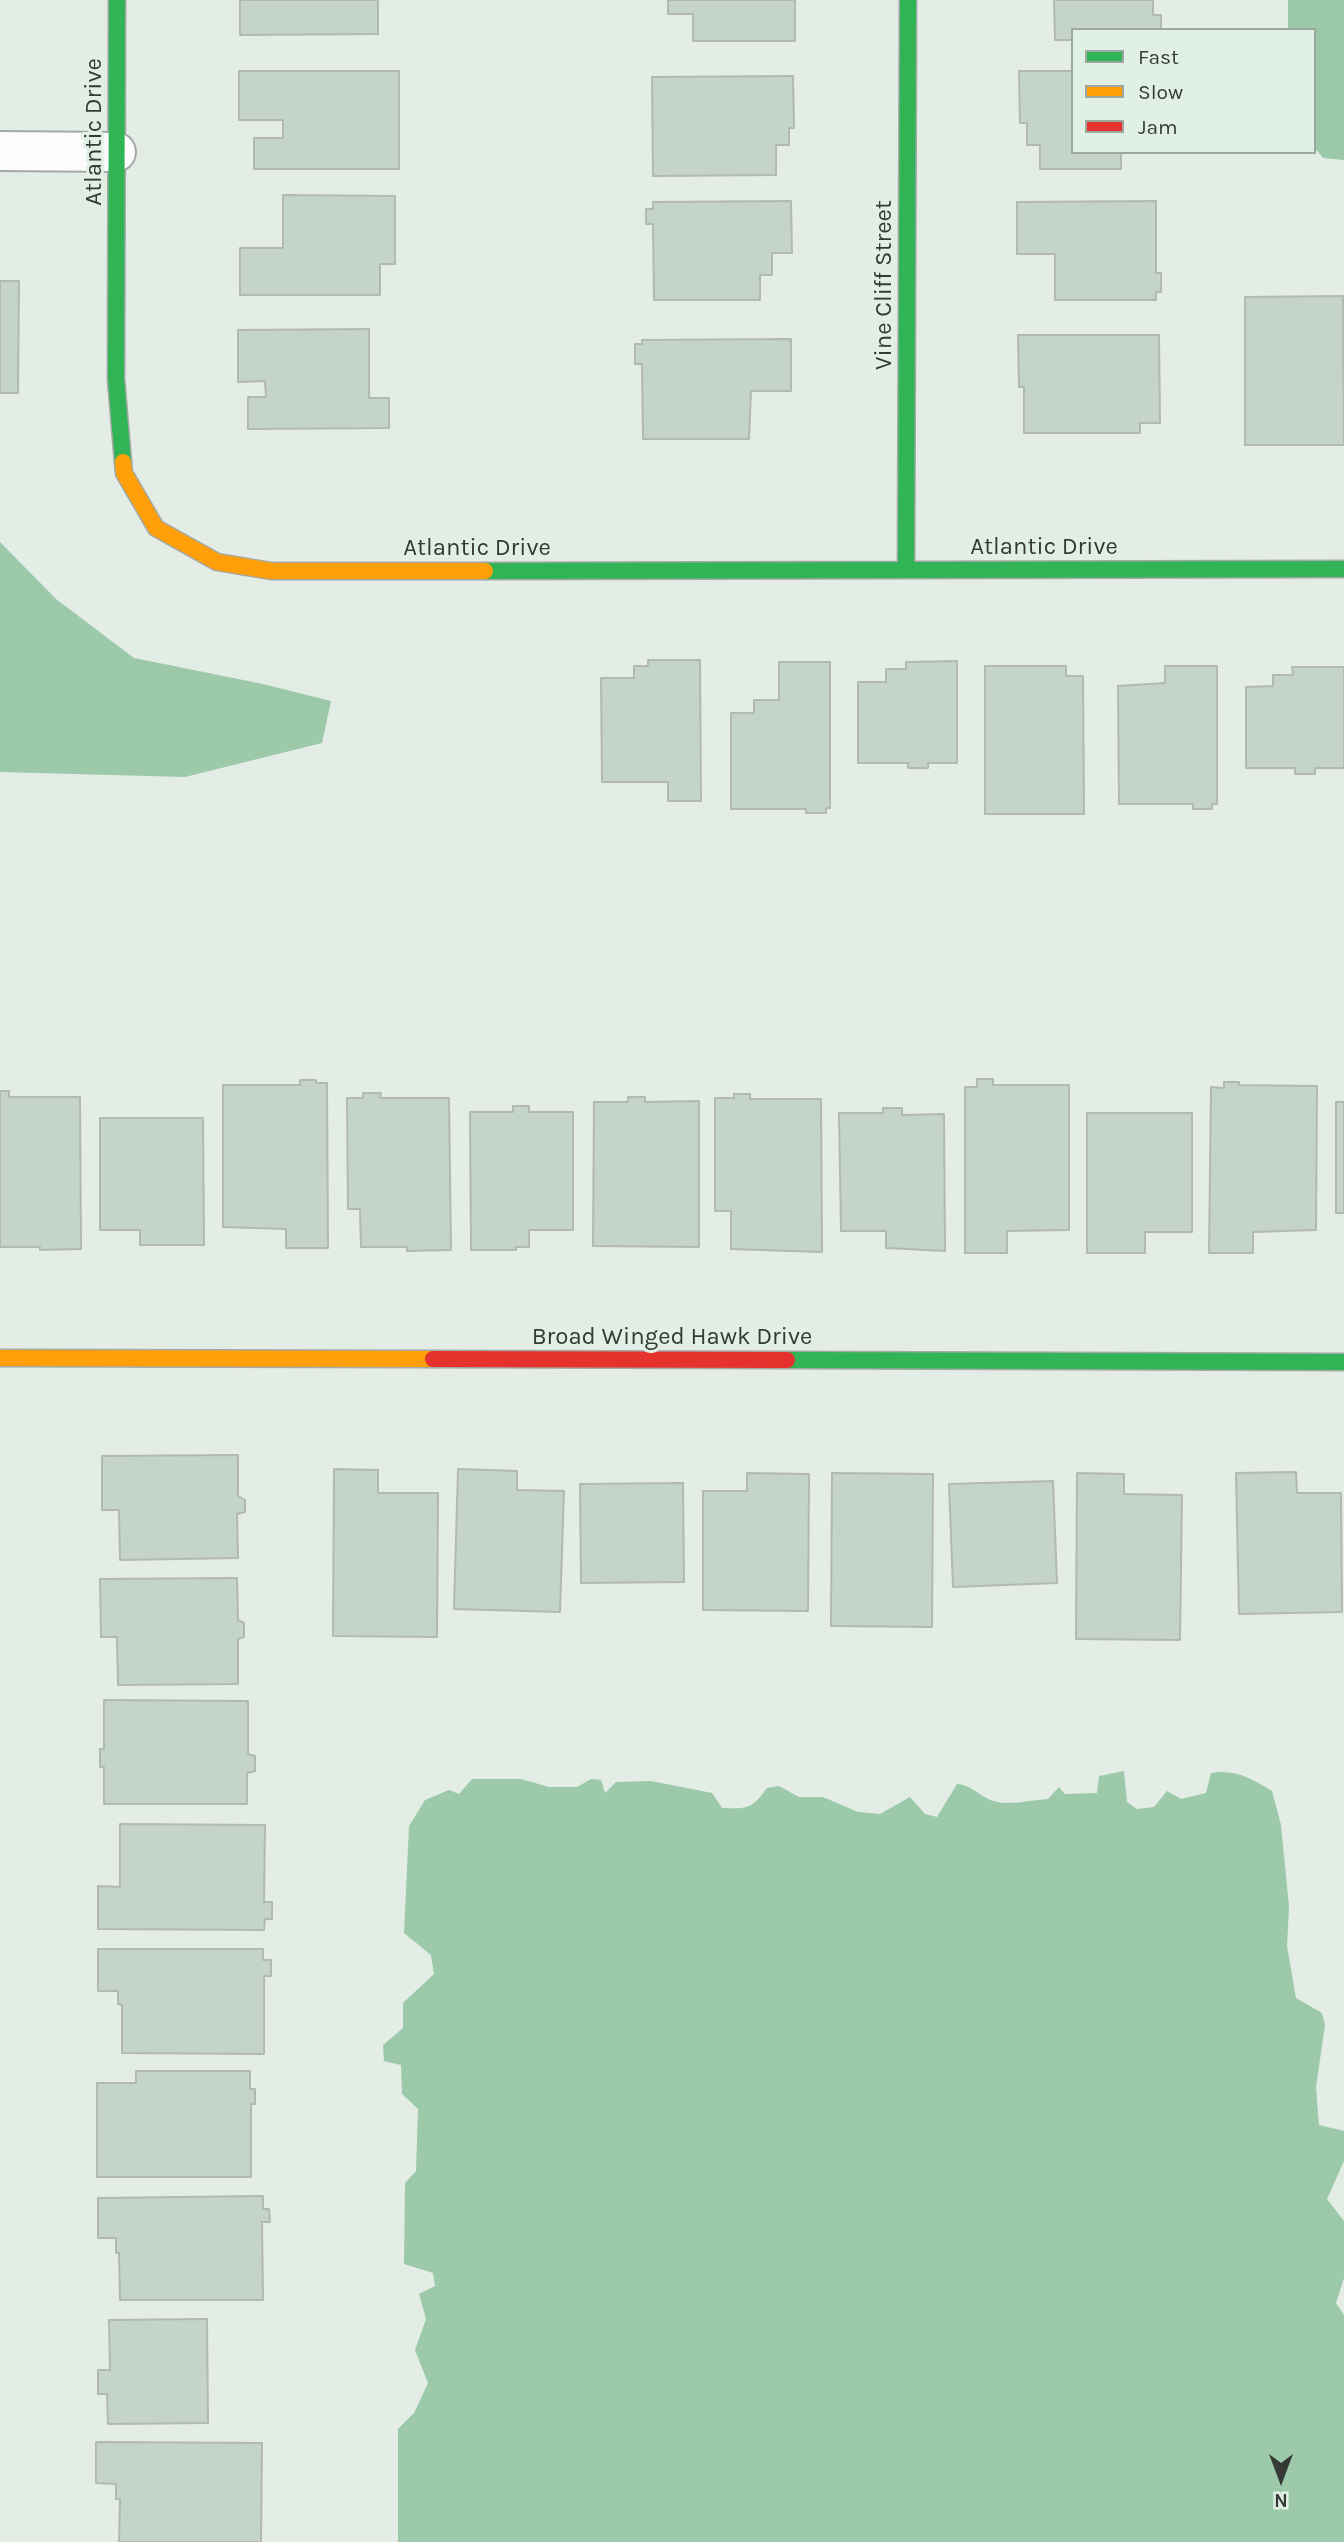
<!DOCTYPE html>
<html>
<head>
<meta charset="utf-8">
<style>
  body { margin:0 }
  #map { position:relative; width:1344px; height:2542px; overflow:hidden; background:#e4ece6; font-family:Karla,sans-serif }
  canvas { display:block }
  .legend { position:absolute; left:1071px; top:28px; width:245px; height:126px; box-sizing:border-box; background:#e1f0e5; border:2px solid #9ca79f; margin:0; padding:9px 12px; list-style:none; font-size:21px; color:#353a36 }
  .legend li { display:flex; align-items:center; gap:14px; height:35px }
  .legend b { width:35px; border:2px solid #9ca79f }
  .north { position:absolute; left:1246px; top:2444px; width:70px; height:70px; -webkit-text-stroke:5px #e1f0e5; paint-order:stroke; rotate:180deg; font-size:19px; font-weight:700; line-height:28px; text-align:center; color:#353a36 }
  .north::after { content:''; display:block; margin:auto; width:24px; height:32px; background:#353a36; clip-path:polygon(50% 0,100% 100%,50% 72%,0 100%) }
</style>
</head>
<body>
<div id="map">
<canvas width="1344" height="2542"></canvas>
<ul class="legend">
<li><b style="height:9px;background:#30b455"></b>Fast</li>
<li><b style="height:9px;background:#ff9f0a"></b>Slow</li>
<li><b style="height:9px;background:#e5322d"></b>Jam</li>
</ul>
<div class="north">N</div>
</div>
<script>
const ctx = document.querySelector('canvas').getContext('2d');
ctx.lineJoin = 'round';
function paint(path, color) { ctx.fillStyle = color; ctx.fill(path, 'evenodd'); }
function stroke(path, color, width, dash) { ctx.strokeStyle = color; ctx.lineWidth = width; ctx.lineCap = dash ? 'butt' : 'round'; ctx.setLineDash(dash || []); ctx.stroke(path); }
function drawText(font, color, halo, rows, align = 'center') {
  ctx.font = font + ' Karla,sans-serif'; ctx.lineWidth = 6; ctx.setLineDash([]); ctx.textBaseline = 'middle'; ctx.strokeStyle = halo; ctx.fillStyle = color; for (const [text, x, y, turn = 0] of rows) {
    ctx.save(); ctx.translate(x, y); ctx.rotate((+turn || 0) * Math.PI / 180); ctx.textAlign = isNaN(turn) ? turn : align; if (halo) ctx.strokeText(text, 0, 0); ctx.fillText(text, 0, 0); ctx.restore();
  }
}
paint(new Path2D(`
  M 1288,0 L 1344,0 L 1344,160 L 1323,158 L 1314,147 L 1314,30 L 1288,30 Z
  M 0,542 L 56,599 L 134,658 L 263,684 L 331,701 L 322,743 L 185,777 L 0,772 Z
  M 1124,1771 L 1127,1802 L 1137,1809 L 1154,1807 L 1167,1791 L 1181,1799 L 1206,1793 L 1211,1773 C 1236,1769 1252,1779 1272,1791 L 1281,1825 L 1289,1907 L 1287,1946 L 1296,1998 L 1322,2013 L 1325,2025 L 1316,2087 L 1319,2125 L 1344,2131 L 1344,2161 L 1327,2199 L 1344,2221 L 1344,2278 L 1336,2303 L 1344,2315 L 1344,2542 L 398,2542 L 398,2429 L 414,2413 L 428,2383 L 415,2350 L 426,2319 L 419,2294 L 435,2286 L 433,2273 L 404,2264 L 405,2183 L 416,2171 L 418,2109 L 402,2094 L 401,2065 L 384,2061 L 383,2045 L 403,2028 L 403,2003 L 434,1974 L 431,1955 L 404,1933 L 409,1826 L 425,1800 L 449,1790 L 459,1794 L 472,1779 L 521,1779 L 549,1787 L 577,1787 L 591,1779 L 601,1780 L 605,1793 L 616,1782 L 651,1781 L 712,1793 L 722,1808 C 747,1809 752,1809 767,1788 L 779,1786 L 799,1797 L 823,1797 L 858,1812 L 880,1814 L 910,1797 L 925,1814 L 937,1817 L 957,1784 C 971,1784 982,1799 997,1802 C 1012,1805 1032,1800 1048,1799 L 1059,1787 L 1065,1794 L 1097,1793 L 1099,1776 Z`), '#9bc9a9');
const building = new Path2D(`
  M 240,0 L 378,0 L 378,34 L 240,35 Z
  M 668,0 L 795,0 L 795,41 L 693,41 L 693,14 L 668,14 Z
  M 1054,0 L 1153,0 L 1153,15 L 1161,15 L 1161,29 L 1073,30 L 1073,40 L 1055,40 Z
  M 239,71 L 399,71 L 399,169 L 254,169 L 254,138 L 283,138 L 283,120 L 239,120 Z
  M 1019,71 L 1073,71 L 1073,152 L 1121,152 L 1121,169 L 1040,169 L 1040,145 L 1027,145 L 1027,123 L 1020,123 Z
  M 793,76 L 794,128 L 789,128 L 789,145 L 776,145 L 776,175 L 653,176 L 652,77 Z
  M 283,195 L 395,196 L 395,264 L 380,264 L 380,295 L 240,295 L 240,248 L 283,248 Z
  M 791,201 L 792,253 L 772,253 L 772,275 L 760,275 L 760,300 L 654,300 L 653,224 L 646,224 L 646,209 L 653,209 L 653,202 Z
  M 1156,201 L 1156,273 L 1161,273 L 1161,292 L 1156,292 L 1156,300 L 1055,300 L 1055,254 L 1017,254 L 1017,202 Z
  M 0,281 L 19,281 L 18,393 L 0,393 Z
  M 1343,296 L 1344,445 L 1245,445 L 1245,297 Z
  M 369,329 L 369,398 L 389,398 L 389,428 L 248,429 L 248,397 L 266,397 L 265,381 L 238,382 L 238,330 Z
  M 1018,335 L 1159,335 L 1160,423 L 1140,423 L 1140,433 L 1024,433 L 1024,387 L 1019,387 Z
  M 791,339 L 791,391 L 751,391 L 749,439 L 643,439 L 642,364 L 635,364 L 635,344 L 642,344 L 642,340 Z
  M 648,660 L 700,660 L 701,801 L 668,801 L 668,782 L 602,782 L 601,678 L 634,678 L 634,666 L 648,666 Z
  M 957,661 L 957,763 L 928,763 L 928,768 L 908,768 L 908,763 L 858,763 L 858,682 L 886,682 L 886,669 L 906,669 L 906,662 Z
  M 779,662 L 830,662 L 830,808 L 826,808 L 826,813 L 806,813 L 806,809 L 731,809 L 731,713 L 754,713 L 754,700 L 779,700 Z
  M 985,666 L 1066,666 L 1066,676 L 1083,676 L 1084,814 L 985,814 Z
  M 1165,666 L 1217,666 L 1217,804 L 1212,804 L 1212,809 L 1193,809 L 1193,804 L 1119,804 L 1118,686 L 1165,683 Z
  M 1292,667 L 1344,667 L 1344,768 L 1315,768 L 1315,774 L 1295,774 L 1295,768 L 1246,768 L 1246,687 L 1273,686 L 1273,675 L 1293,675 Z
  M 977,1079 L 993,1079 L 993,1085 L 1069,1085 L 1069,1230 L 1007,1231 L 1007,1253 L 965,1253 L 965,1087 L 977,1087 Z
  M 300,1080 L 316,1080 L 316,1083 L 327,1083 L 328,1248 L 286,1248 L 286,1229 L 223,1227 L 223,1085 L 300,1085 Z
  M 1224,1082 L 1239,1082 L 1239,1085 L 1317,1086 L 1316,1230 L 1253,1232 L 1253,1253 L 1209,1253 L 1211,1087 L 1224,1088 Z
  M 0,1091 L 9,1091 L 9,1097 L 80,1097 L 81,1249 L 40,1250 L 40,1247 L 0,1247 Z
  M 363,1093 L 381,1093 L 380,1098 L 449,1098 L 451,1250 L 407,1251 L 407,1247 L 361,1247 L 360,1209 L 348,1209 L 347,1098 L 363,1098 Z
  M 734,1094 L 750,1094 L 750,1099 L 821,1099 L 822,1252 L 731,1249 L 731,1211 L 715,1211 L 715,1098 L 734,1098 Z
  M 628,1097 L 645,1097 L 645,1102 L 699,1101 L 699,1247 L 593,1246 L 594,1102 L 628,1102 Z
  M 1336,1102 L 1344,1102 L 1344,1213 L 1336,1213 Z
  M 513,1106 L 529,1106 L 529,1112 L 573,1112 L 573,1230 L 529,1230 L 529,1247 L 516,1247 L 516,1250 L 471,1250 L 470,1112 L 513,1112 Z
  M 883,1108 L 902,1108 L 902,1115 L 944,1114 L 945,1251 L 886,1248 L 886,1231 L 841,1231 L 839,1113 L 883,1113 Z
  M 1087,1113 L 1192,1113 L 1192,1232 L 1145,1232 L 1145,1253 L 1087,1253 Z
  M 100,1118 L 203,1118 L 204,1245 L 140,1245 L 140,1230 L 100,1230 Z
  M 238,1455 L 238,1496 L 245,1500 L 245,1512 L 237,1514 L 238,1558 L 120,1560 L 119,1510 L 102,1510 L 102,1456 Z
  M 334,1469 L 378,1470 L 378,1493 L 438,1493 L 437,1637 L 333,1636 Z
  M 458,1469 L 517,1471 L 517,1490 L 564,1491 L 560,1612 L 454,1609 Z
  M 1296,1472 L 1297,1493 L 1341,1493 L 1342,1612 L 1239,1614 L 1236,1473 Z
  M 747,1473 L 809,1474 L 808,1611 L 703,1610 L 703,1491 L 747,1491 Z
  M 832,1473 L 933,1474 L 932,1627 L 831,1626 Z
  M 1077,1473 L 1124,1474 L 1124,1494 L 1182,1495 L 1180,1640 L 1076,1639 Z
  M 1053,1481 L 1057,1583 L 953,1587 L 949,1484 Z
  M 683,1483 L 684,1582 L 581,1583 L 580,1484 Z
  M 237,1578 L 238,1620 L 244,1623 L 244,1637 L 238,1639 L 238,1684 L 118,1685 L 117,1637 L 101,1637 L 100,1579 Z
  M 104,1700 L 248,1701 L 248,1754 L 255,1756 L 255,1771 L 247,1773 L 247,1804 L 104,1804 L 104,1767 L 100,1767 L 100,1749 L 104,1749 Z
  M 120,1824 L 265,1825 L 264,1902 L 272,1902 L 272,1919 L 265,1919 L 264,1930 L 98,1929 L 98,1886 L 120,1887 Z
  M 98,1949 L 263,1949 L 263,1960 L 271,1960 L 271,1976 L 264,1976 L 264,2054 L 122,2053 L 122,2005 L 118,2004 L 118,1991 L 98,1991 Z
  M 136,2071 L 250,2071 L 250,2089 L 255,2089 L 255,2104 L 251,2104 L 251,2177 L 97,2177 L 97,2083 L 136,2083 Z
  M 263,2196 L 263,2209 L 269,2209 L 270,2222 L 262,2222 L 263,2300 L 120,2300 L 119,2253 L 116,2253 L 116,2238 L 98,2238 L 98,2198 Z
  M 207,2319 L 208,2423 L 108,2424 L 107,2394 L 98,2394 L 98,2370 L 110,2370 L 109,2320 Z
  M 96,2442 L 262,2443 L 261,2542 L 119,2542 L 120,2499 L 116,2499 L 116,2484 L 96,2483 Z`);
paint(building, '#c4d4c8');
stroke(building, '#b2b8b4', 2);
const street = new Path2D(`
  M 0,151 L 116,152`);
const fast = new Path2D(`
  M 117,0 L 116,379 L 123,462
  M 906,570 L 908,0
  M 485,571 L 1344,569
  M 787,1360 L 1344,1362`);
const slow = new Path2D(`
  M 123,462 L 124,473 L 156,528 L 217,562 L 271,571 L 485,571
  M 0,1358 L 433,1359`);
const jam = new Path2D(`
  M 433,1359 L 787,1360`);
stroke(street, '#a3a9a5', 42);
stroke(fast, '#a3a9a5', 19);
stroke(slow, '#a3a9a5', 19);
stroke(jam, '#a3a9a5', 19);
stroke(street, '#fbfcfb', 38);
stroke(fast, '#30b455', 16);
stroke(slow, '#ff9f0a', 16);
stroke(jam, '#e5322d', 16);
drawText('24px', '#353a36', '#e1f0e5', [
  ["Atlantic Drive",94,132,-90],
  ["Vine Cliff Street",884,285,-90],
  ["Atlantic Drive",1044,547],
  ["Atlantic Drive",477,548],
  ["Broad Winged Hawk Drive",672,1337]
]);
</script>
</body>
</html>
